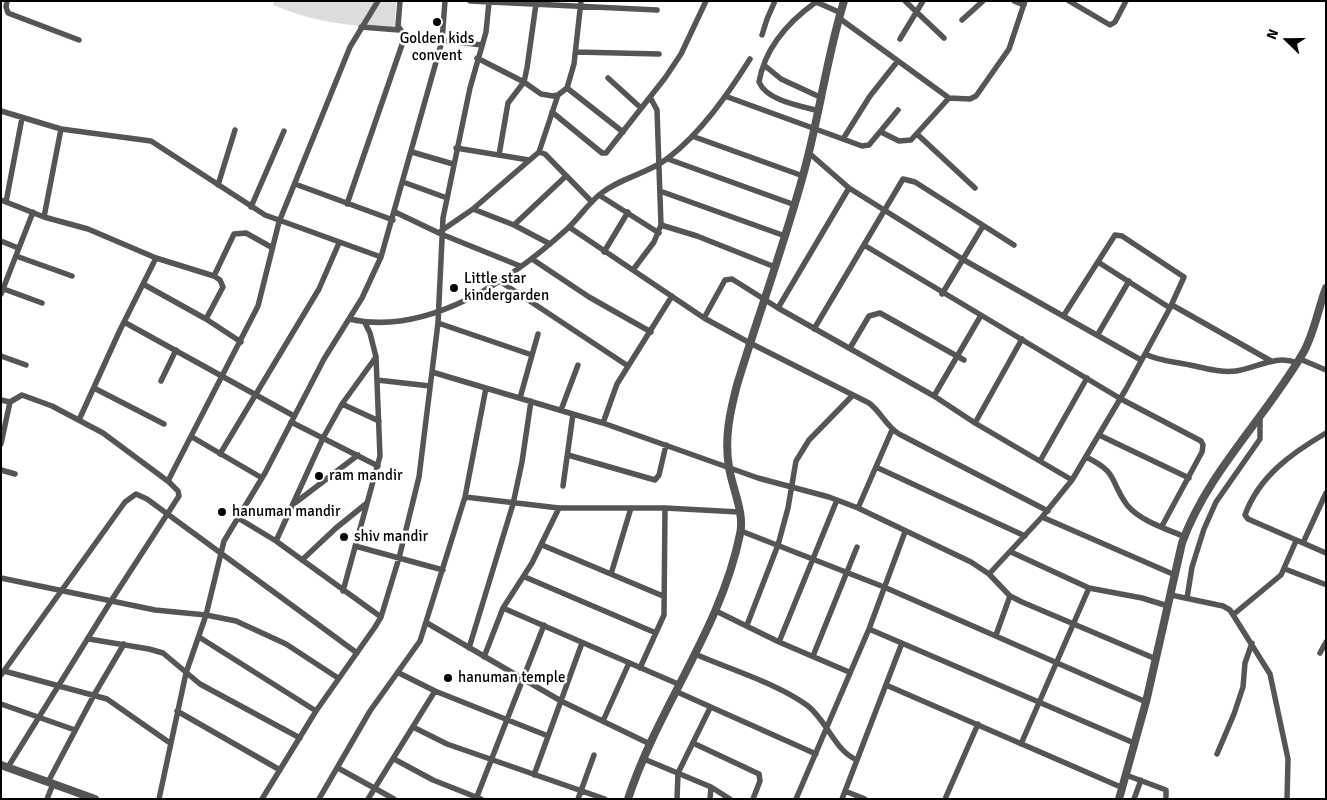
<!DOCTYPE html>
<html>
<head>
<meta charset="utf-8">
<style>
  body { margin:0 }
  #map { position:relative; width:1327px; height:800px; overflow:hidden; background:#fff; font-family:Signika,sans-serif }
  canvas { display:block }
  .frame { position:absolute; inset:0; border:2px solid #000; pointer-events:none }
  .north { position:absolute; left:1262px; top:15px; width:50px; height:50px; -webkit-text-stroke:4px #fff; paint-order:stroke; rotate:292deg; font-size:14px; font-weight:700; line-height:20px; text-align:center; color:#000 }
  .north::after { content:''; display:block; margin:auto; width:18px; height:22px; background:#000; clip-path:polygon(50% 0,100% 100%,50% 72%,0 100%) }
</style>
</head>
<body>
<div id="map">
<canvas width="1327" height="800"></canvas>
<div class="frame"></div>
<div class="north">N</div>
</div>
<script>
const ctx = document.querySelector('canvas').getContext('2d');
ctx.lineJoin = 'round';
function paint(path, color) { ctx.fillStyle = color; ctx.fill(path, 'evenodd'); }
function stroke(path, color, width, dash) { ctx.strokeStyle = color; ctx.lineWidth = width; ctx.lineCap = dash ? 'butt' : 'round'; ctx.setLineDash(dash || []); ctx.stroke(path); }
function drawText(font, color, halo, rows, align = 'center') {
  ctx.font = font + ' Signika,sans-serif'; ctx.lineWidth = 5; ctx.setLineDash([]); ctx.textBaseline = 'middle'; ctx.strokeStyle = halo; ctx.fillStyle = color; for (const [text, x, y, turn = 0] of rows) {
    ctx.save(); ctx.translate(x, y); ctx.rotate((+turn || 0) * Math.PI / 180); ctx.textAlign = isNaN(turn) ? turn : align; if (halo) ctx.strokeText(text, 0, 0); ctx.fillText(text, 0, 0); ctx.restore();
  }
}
paint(new Path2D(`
  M 274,1 L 396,1 L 395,27 C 351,27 313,22 273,5 Z`), '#dcdcdc');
stroke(new Path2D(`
  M 7,1 L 6,7 L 8,13 L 79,40
  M 400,1 L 398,26 L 405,36 L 482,45
  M 470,1 L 657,10
  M 814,1 L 841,13
  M 905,1 L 944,38
  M 1014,1 L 1024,5
  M 1069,1 L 1110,25 L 1115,22 L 1126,1
  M 816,2 C 788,22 765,47 759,82 C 767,101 801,106 819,111
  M 839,18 L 949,98 L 970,99 L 976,96 L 1009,49 L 1025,1
  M 962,20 L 983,1
  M 361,27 L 399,30
  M 762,35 L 767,19 L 775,1
  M 900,39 L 923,1
  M 576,52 L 659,54
  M 477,58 L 524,82 L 541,94 L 553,96 L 558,95 L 567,88 L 574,64 L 581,1
  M 764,65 L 781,79 L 822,98
  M 608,78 L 641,108
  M 567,88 L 623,132
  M 725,96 L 862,146 L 869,145 L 898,110
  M 1,111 L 61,129 L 151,141 L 265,215 L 381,257
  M 552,112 L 602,153 L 606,153 L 665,78 L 681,54 L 706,1
  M 881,132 L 899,141 L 911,140 L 949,98
  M 917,134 L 975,188
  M 692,136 L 803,176
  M 843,139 L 870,96 L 897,62
  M 456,148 L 529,160
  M 412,152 L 453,164
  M 539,152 L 558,95
  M 809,153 L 849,188 L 964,260 L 1141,360
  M 499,155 L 508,103 L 524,82 L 527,68 L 536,4
  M 668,159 L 795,205
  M 403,182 L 447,198
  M 295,184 L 393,220
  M 218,185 L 235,130
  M 660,191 L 785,236
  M 599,195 L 659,233
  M 1,200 L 44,217 L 88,229 L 156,258 L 214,276 L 220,280 L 223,287 L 206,319 L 241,342
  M 6,202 L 22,118
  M 347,204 L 405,36
  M 251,207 L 284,131
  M 473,209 L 514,225 L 550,244
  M 395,212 L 441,234 L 520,266
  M 44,217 L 61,129
  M 514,225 L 566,176
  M 661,225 L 697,236 L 775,267
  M 569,227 L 704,318 L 750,343 L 869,403 C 881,412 886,426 899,434 L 1048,511
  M 441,231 L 473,209 L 539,152 L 545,154 L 592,202
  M 1,241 L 18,248
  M 864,245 L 1121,399 L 1201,441 L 1203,445 L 1202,452 L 1162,526
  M 604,252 L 628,212
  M 16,256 L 72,276
  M 532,259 L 589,297 L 651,332
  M 1098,262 L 1170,308
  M 633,270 L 654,242 L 661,225 L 657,110 L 650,97
  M 214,276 L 234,234 L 246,233 L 271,247
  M 501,282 L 628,366
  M 143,284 L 206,319
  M 4,289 L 42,303
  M 1,294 L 33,212
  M 942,294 L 983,226
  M 1172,305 L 1271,361
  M 778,308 L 849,188
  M 704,318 L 725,280 L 732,279 L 778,308 L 934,396 L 975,423 L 1072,480
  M 349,319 C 428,337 512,279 567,229 C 579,218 587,205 599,195 C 619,178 648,174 668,158 C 701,133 728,94 750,59
  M 124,322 L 294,416
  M 438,323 L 532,355
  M 814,329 L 903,179 L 915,182 L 1014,245
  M 1098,334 L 1129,281
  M 850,348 L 869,316 L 880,313 L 964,360
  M 1145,354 C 1162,362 1172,361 1190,365 C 1206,368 1220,373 1236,371 C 1257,368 1276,354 1297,363
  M 1,356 L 26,365
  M 1300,359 L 1326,370
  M 432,372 L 603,423 L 758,478 L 829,497 L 858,508 L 971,562 L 989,574 L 1010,596 L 1022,602 L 1156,659
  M 377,380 L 430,386
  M 161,381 L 176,350
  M 94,388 L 164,424
  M 934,396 L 980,317
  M 520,398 L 538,334
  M 1,400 L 10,402 L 22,395 L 52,406 L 103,433 L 169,482
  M 342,404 L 379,421
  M 561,410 L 578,365
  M 79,420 L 120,330 L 156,258
  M 291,422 L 378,466
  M 603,423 L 617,384 L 672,296
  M 975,423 L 1022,339
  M 1326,433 C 1292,453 1259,476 1245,515 L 1248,519 L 1326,553
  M 1099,435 L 1189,478
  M 192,437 L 262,478
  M 1,444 L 10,402
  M 220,454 L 319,289 L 339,243
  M 568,455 L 655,480 L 659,475 L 666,445
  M 1086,457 C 1119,473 1109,480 1127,505 C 1140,521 1167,529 1185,537
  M 1040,461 L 1087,378
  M 876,467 L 1025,536
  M 1,470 L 15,474
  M 563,486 L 573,414
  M 465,497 L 559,508 L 665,508 L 739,512
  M 295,503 L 358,455
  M 858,508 L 892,430
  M 1042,517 L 1175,575
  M 238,518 L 276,541 L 381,617
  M 741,531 L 884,587 L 1146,702
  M 276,541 L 323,438 L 342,404 L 376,357
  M 1303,543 L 1326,493
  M 542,545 L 663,596
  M 355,546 L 443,570
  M 1011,552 L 1089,588 L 1142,598 L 1168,606
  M 302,560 L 336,528 L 367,503
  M 1285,569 L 1324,584
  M 611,574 L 631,508
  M 989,574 L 1042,517 L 1072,480 L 1126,389 L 1170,308 L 1184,277 L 1122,236 L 1115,235 L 1064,315
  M 525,577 L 656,633
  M 1,578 L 155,610 L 206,615 L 236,621 L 286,644 L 338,678
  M 343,591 L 380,456 L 376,357 L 370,333 L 365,323
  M 1171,595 L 1223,606 L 1230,610 L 1270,674 L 1288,759 L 1287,799
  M 1187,598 L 1192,567 L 1204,529 L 1216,502 L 1260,439 L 1260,416
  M 503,608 L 678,684
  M 716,611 L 779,642 L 849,672
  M 1234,614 L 1281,575 L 1296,541
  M 427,623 L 561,701 L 650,744
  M 747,625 L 778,545 L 788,508 L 796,461 L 809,440 L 853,395
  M 869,629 L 1134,743
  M 996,635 L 1010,596
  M 199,637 L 316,711
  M 89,639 L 149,649 L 163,653 L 200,684 L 300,738
  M 779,642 L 837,500
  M 469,648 L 513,504 L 522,462 L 531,401
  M 1320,653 L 1326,642
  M 695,654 C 729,669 779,684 808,706 C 827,721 835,751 857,760
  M 813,656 L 857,547
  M 484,657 L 503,608 L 532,563 L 559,508
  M 640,668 L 664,615 L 665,508
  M 4,671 L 107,699 L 170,743
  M 399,673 L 435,691 L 548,736
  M 1,675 L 125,502 L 136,494 L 147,499 L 357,653
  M 886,685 L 1123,788
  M 675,691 L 816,754
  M 1,704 L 75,730
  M 177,711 L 280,770
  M 603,721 L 629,663
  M 413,727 L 447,744 L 605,799
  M 693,743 L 759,774 L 760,781 L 753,799
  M 1021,744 L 1089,588
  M 1217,754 L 1234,714 L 1243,687 L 1245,663 L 1252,643
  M 394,759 L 433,780 L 481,799
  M 644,759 L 711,787 L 730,799
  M 8,767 L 111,601 L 179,496 L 178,491 L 169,482 L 169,479 L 258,306 L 279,222 L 350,47 L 378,1
  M 338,768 L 394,799
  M 534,775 L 582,643
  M 1126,775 L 1166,790 L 1166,799
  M 48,782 L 94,695 L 124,644
  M 845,791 L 865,799
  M 47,799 L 53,784
  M 159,799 L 186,673 L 206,615 L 224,541 L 265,473 L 324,359 L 362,298 L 381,257 L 442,41 L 445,1
  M 262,799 L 316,711 L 375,627 L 381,617 L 399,558 L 419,477 L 438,323 L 443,218 L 470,88 L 486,32 L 489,2
  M 319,799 L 370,711 L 420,641 L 465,497 L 486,388
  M 368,799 L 435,691
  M 476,799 L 544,625
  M 578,799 L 594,755
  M 677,799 L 678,773 L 710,708
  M 710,799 L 711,787
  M 796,799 L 869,629 L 905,532
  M 842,799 L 902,643
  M 945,799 L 978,724
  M 1134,799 L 1141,780`), '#555', 5.5);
stroke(new Path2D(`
  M 1,765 L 95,799
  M 628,799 C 658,707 721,629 740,534 C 745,513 732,488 729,467 C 724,439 730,412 737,385 C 758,316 783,248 802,179 C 819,120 826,59 844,1
  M 1119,799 L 1146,702 L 1182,543 C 1207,473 1266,417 1303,353 C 1314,334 1318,309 1326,288`), '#555', 8);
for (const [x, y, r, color] of [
  [437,22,5,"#000"],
  [454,288,5,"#000"],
  [319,476,5,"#000"],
  [222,512,5,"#000"],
  [344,537,5,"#000"],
  [448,678,5,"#000"]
]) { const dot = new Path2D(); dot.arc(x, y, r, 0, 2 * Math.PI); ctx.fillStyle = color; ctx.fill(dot); stroke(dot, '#fff', 2); }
drawText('15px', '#000', '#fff', [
  ["Golden kids",437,39,"center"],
  ["convent",437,56,"center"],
  ["Little star",464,279],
  ["kindergarden",464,296],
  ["ram mandir",329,476],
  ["hanuman mandir",232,512],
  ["shiv mandir",354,537],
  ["hanuman temple",458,678]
], 'left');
</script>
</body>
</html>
